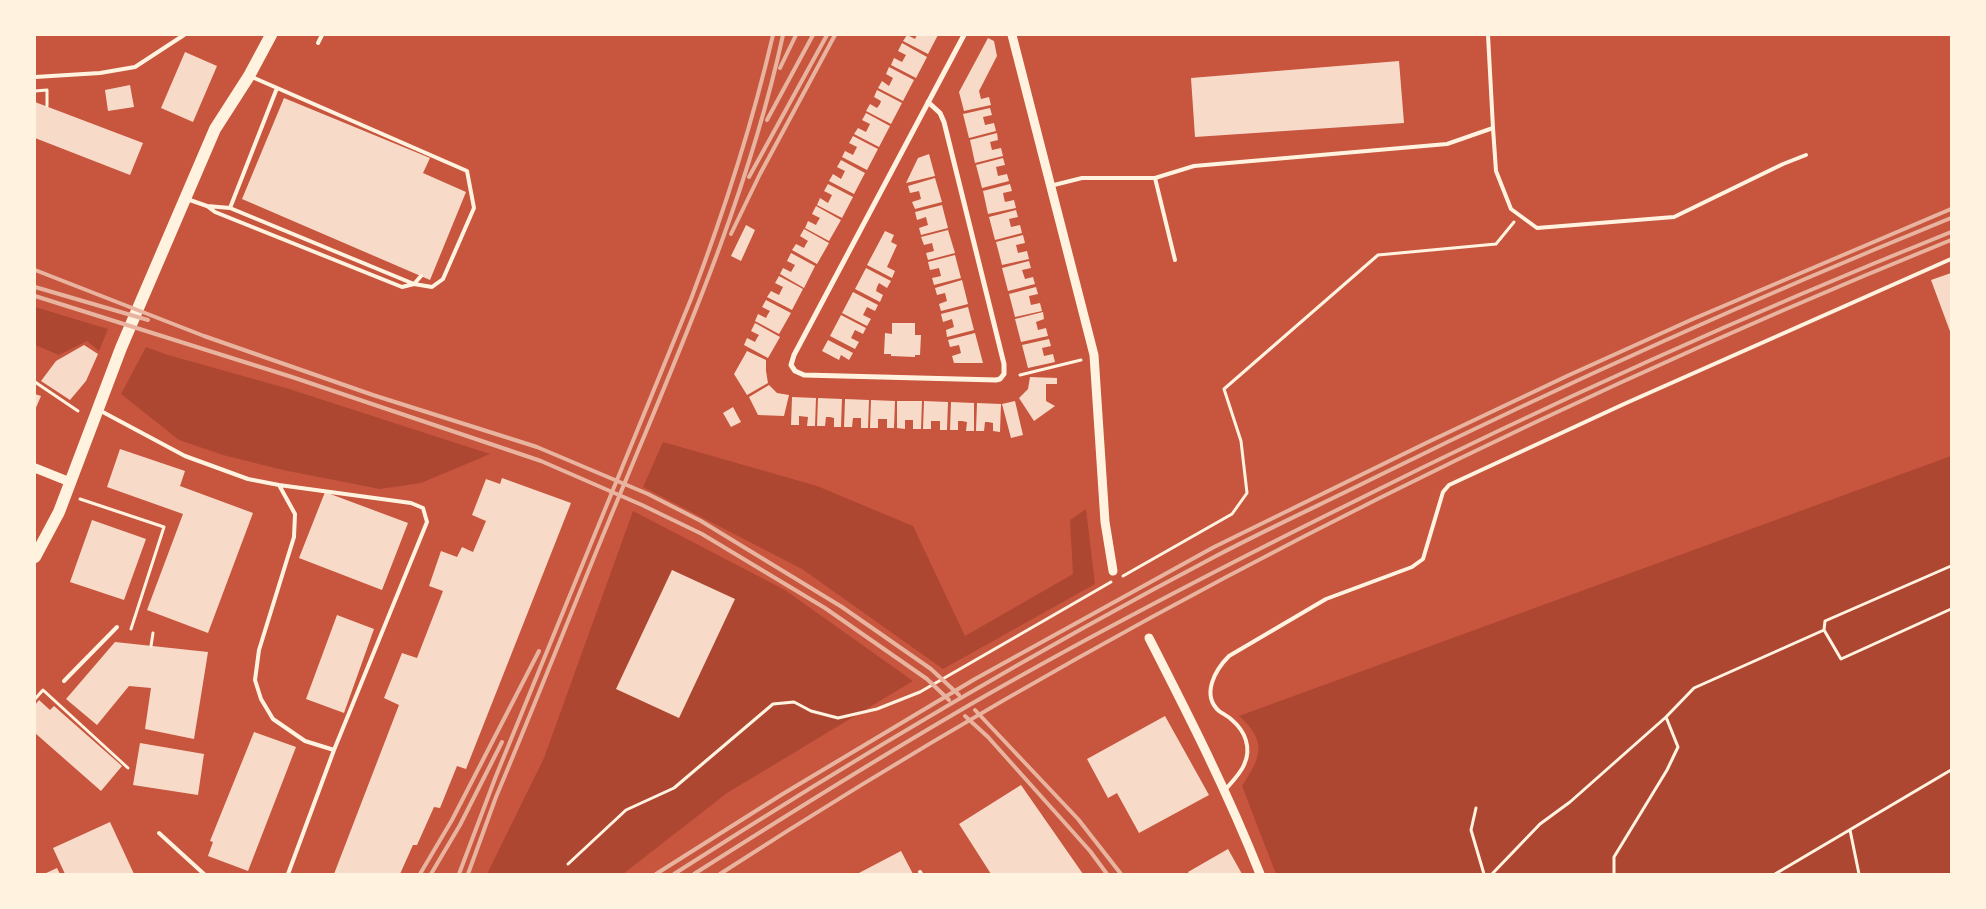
<!DOCTYPE html>
<html>
<head>
<meta charset="utf-8">
<style>
  body { margin:0 }
  #map { position:relative; width:1986px; height:909px; overflow:hidden; background:#c8553d; font-family:"Crimson Pro",serif }
  canvas { display:block }
  .frame { position:absolute; inset:0; border:36px solid #fff3e0; pointer-events:none }
</style>
</head>
<body>
<div id="map">
<canvas width="1986" height="909"></canvas>
<div class="frame"></div>
</div>
<script>
const ctx = document.querySelector('canvas').getContext('2d');
ctx.lineJoin = 'round';
function paint(path, color) { ctx.fillStyle = color; ctx.fill(path, 'evenodd'); }
function stroke(path, color, width, dash) { ctx.strokeStyle = color; ctx.lineWidth = width; ctx.lineCap = dash ? 'butt' : 'round'; ctx.setLineDash(dash || []); ctx.stroke(path); }
paint(new Path2D(`
  M 35,307 L 108,329 L 99,351 L 87,341 L 59,355 L 35,345 Z
  M 146,347 L 168,355 L 286,388 L 490,454 L 421,483 L 380,489 L 283,470 L 223,455 L 179,440 L 121,394 Z
  M 663,442 L 817,486 L 913,526 L 965,636 L 1073,574 L 1070,520 L 1086,509 L 1095,584 L 943,669 L 802,569 L 643,487 Z
  M 1951,456 L 1951,874 L 1276,874 L 1242,786 C 1261,757 1268,742 1239,716 Z
  M 633,511 L 785,590 L 913,681 L 727,793 L 623,874 L 487,874 L 544,758 Z`), '#ae4732');
paint(new Path2D(`
  M 907,35 L 915,39 L 917,35 L 938,35 L 928,54 L 903,41 Z
  M 988,38 L 994,41 L 997,56 L 979,91 L 981,99 L 989,97 L 991,105 L 964,111 L 959,92 Z
  M 902,43 L 927,57 L 916,78 L 891,65 L 894,58 L 902,62 L 906,55 L 898,51 Z
  M 185,52 L 217,66 L 193,122 L 161,108 Z
  M 1399,61 L 1404,123 L 1195,137 L 1191,78 Z
  M 889,67 L 914,80 L 903,101 L 878,88 L 882,81 L 889,86 L 893,78 L 886,74 Z
  M 130,85 L 134,107 L 108,111 L 105,90 Z
  M 877,90 L 902,103 L 891,124 L 866,111 L 870,104 L 877,108 L 880,104 L 881,101 L 874,97 Z
  M 284,98 L 430,158 L 423,173 L 466,192 L 430,280 L 242,199 Z
  M 35,102 L 143,143 L 130,175 L 35,138 Z
  M 990,108 L 992,115 L 983,117 L 985,125 L 994,123 L 996,131 L 969,138 L 963,114 Z
  M 866,113 L 890,126 L 879,147 L 854,134 L 858,128 L 866,132 L 870,124 L 862,120 Z
  M 997,133 L 998,140 L 990,142 L 992,150 L 1001,148 L 1003,156 L 975,163 L 970,140 Z
  M 853,136 L 878,149 L 867,170 L 842,157 L 845,151 L 853,155 L 857,147 L 849,143 Z
  M 929,154 L 935,176 L 906,183 L 918,158 Z
  M 1003,158 L 1005,165 L 996,167 L 998,176 L 1007,174 L 1009,181 L 982,188 L 976,165 Z
  M 841,160 L 865,173 L 854,194 L 829,181 L 833,174 L 841,179 L 845,171 L 837,167 Z
  M 935,178 L 942,202 L 915,209 L 912,202 L 921,199 L 919,191 L 910,193 L 908,186 Z
  M 828,184 L 853,197 L 842,218 L 817,205 L 820,198 L 828,203 L 832,195 L 824,191 Z
  M 1010,184 L 1012,191 L 1003,193 L 1004,198 L 1005,202 L 1014,200 L 1016,208 L 988,214 L 983,191 Z
  M 942,205 L 948,228 L 921,235 L 919,228 L 928,225 L 926,217 L 917,220 L 915,212 Z
  M 816,206 L 841,220 L 829,241 L 805,228 L 808,221 L 816,225 L 818,221 L 820,218 L 812,214 Z
  M 1016,210 L 1018,217 L 1009,219 L 1011,227 L 1020,225 L 1022,233 L 995,240 L 989,217 Z
  M 746,225 L 755,230 L 741,261 L 731,256 Z
  M 804,229 L 829,243 L 817,264 L 792,250 L 796,244 L 804,248 L 806,244 L 808,241 L 800,236 Z
  M 948,230 L 955,253 L 928,260 L 926,253 L 934,251 L 932,243 L 924,245 L 921,237 Z
  M 885,231 L 894,235 L 891,242 L 897,245 L 887,267 L 895,271 L 892,278 L 867,265 Z
  M 1023,235 L 1025,243 L 1016,245 L 1018,253 L 1027,251 L 1029,259 L 1002,265 L 996,242 Z
  M 791,253 L 815,266 L 804,288 L 780,274 L 783,268 L 791,272 L 795,265 L 787,261 Z
  M 955,255 L 961,278 L 934,285 L 932,278 L 941,276 L 939,268 L 930,270 L 928,262 Z
  M 1029,261 L 1031,268 L 1022,270 L 1025,279 L 1033,277 L 1035,284 L 1008,291 L 1002,268 Z
  M 866,268 L 891,281 L 887,288 L 879,283 L 877,287 L 876,291 L 883,295 L 880,302 L 855,289 Z
  M 1951,273 L 1951,334 L 1931,280 Z
  M 779,276 L 803,289 L 792,310 L 767,297 L 771,291 L 779,295 L 783,287 L 775,283 Z
  M 962,280 L 968,304 L 941,311 L 939,304 L 947,301 L 945,293 L 937,295 L 935,288 Z
  M 1036,287 L 1038,294 L 1029,296 L 1030,301 L 1031,305 L 1040,303 L 1042,311 L 1015,317 L 1009,294 Z
  M 853,292 L 878,305 L 875,311 L 867,307 L 863,315 L 871,319 L 867,326 L 842,313 Z
  M 766,300 L 791,313 L 779,334 L 755,321 L 758,314 L 766,318 L 768,314 L 770,311 L 762,307 Z
  M 968,307 L 974,330 L 947,337 L 946,330 L 954,327 L 952,319 L 943,322 L 941,314 Z
  M 1043,312 L 1044,319 L 1036,322 L 1038,330 L 1046,328 L 1048,336 L 1021,342 L 1015,319 Z
  M 841,315 L 866,328 L 863,334 L 855,330 L 851,338 L 859,342 L 855,349 L 830,336 Z
  M 755,323 L 780,337 L 768,358 L 744,345 L 747,338 L 755,342 L 757,338 L 759,335 L 751,331 Z
  M 892,323 L 915,323 L 915,335 L 921,335 L 920,355 L 915,355 L 915,357 L 891,356 L 891,354 L 884,354 L 885,333 L 892,334 Z
  M 975,333 L 983,363 L 954,363 L 952,356 L 961,353 L 959,345 L 950,347 L 948,340 Z
  M 1049,339 L 1051,346 L 1042,348 L 1044,356 L 1053,354 L 1055,362 L 1028,368 L 1022,345 Z
  M 828,340 L 853,353 L 849,360 L 841,355 L 839,360 L 822,351 Z
  M 84,345 L 98,354 L 86,381 L 70,400 L 41,381 L 56,361 Z
  M 747,351 L 766,360 L 766,371 L 768,383 L 747,395 L 734,374 Z
  M 1030,377 L 1057,378 L 1057,384 L 1046,384 L 1046,401 L 1055,406 L 1034,421 L 1019,398 L 1028,389 Z
  M 769,385 L 777,393 L 789,395 L 784,416 L 758,415 L 749,397 Z
  M 35,394 L 41,396 L 35,410 Z
  M 792,397 L 816,398 L 815,426 L 807,426 L 808,417 L 799,416 L 799,425 L 791,425 Z
  M 818,398 L 842,399 L 841,427 L 834,427 L 834,418 L 830,417 L 826,417 L 825,426 L 817,426 Z
  M 845,399 L 869,400 L 868,428 L 861,428 L 861,418 L 853,418 L 852,427 L 844,427 Z
  M 871,400 L 895,401 L 894,428 L 887,428 L 887,419 L 878,419 L 878,428 L 870,428 Z
  M 897,401 L 922,401 L 921,429 L 913,429 L 913,420 L 905,420 L 905,429 L 897,428 Z
  M 924,401 L 948,402 L 947,430 L 940,430 L 940,421 L 931,421 L 931,429 L 923,429 Z
  M 1015,401 L 1023,435 L 1011,438 L 1002,404 Z
  M 951,402 L 974,403 L 974,431 L 966,431 L 967,422 L 962,421 L 958,421 L 958,430 L 950,430 Z
  M 977,403 L 1001,404 L 1000,432 L 993,431 L 993,423 L 988,422 L 985,422 L 984,431 L 976,431 Z
  M 733,407 L 741,422 L 731,427 L 723,413 Z
  M 120,449 L 185,471 L 180,486 L 253,513 L 208,633 L 147,610 L 183,514 L 107,487 Z
  M 502,478 L 571,503 L 466,769 L 457,766 L 440,808 L 434,807 L 417,845 L 413,845 L 400,874 L 334,874 L 399,705 L 384,698 L 402,653 L 417,658 L 443,591 L 429,586 L 441,551 L 457,557 L 462,547 L 473,552 L 486,521 L 472,515 L 486,479 L 500,484 Z
  M 325,492 L 408,523 L 382,590 L 299,558 Z
  M 92,520 L 146,539 L 124,600 L 70,582 Z
  M 672,570 L 735,599 L 679,718 L 616,689 Z
  M 337,615 L 374,629 L 344,713 L 306,699 Z
  M 115,642 L 208,652 L 194,739 L 145,729 L 151,688 L 129,686 L 97,725 L 66,699 Z
  M 39,700 L 50,710 L 54,706 L 122,766 L 101,791 L 35,733 L 35,705 Z
  M 1165,716 L 1209,795 L 1139,833 L 1117,793 L 1108,798 L 1087,759 Z
  M 254,732 L 296,747 L 248,871 L 208,856 L 213,842 L 210,841 Z
  M 140,743 L 204,754 L 198,795 L 133,785 Z
  M 1021,785 L 1083,874 L 991,874 L 959,824 Z
  M 110,822 L 134,874 L 65,874 L 53,848 Z
  M 1228,849 L 1242,874 L 1189,874 L 1188,872 Z
  M 901,851 L 913,874 L 857,874 Z
  M 57,868 L 60,874 L 44,874 Z`), '#f7dbc8');
stroke(new Path2D(`
  M 35,91 L 47,90 L 47,106
  M 1020,375 L 1081,360
  M 35,382 L 78,411
  M 80,499 L 164,527 L 131,629
  M 1123,576 L 1232,514 L 1247,493 L 1241,441 L 1224,389 L 1378,255 L 1496,244 L 1514,222
  M 1824,630 L 1825,621 L 1951,566
  M 151,646 L 153,633
  M 35,699 L 43,690 L 128,768
  M 1476,808 L 1471,830 L 1484,874
  M 1850,830 L 1859,874
  M 568,864 L 626,810 L 674,788 L 773,704 L 794,702 L 811,711 L 838,718 L 877,709 L 920,692 L 1111,582
  M 1492,874 L 1540,824 L 1570,802 L 1666,717
  M 1614,874 L 1614,857 L 1667,770 L 1678,747 L 1666,717 L 1694,688 L 1824,630 L 1841,659 L 1951,609
  M 1775,874 L 1951,770`), '#fff3e0', 3);
stroke(new Path2D(`
  M 1488,35 L 1493,128
  M 318,43 L 322,35
  M 35,77 L 100,73 L 135,67 L 184,35
  M 1155,178 L 1194,166 L 1447,144 L 1493,128 L 1496,171 L 1511,209 L 1537,228 L 1674,217 L 1783,164 L 1806,155
  M 1050,186 L 1082,178 L 1155,178 L 1175,260
  M 187,199 L 207,206 L 215,212 L 402,287 L 414,284 L 421,276
  M 207,206 L 230,208 L 414,284 L 432,287 L 443,279 L 474,208 L 467,171 L 252,77
  M 230,208 L 277,88
  M 99,410 L 185,456 L 248,479 L 279,485 L 411,503 L 423,508 L 427,522 L 334,750 L 288,874
  M 279,485 L 295,514 L 294,537 L 259,650 L 255,680 L 261,699 L 273,719 L 305,741 L 334,750
  M 64,681 L 117,627
  M 1225,790 C 1232,782 1240,774 1244,765 C 1252,748 1245,731 1232,720 C 1228,716 1223,714 1219,711 C 1201,695 1215,670 1229,656 L 1326,599 L 1412,567 L 1423,559 L 1443,492 L 1449,485 L 1624,404 L 1951,259
  M 159,833 L 204,874
  M 920,872 L 921,874`), '#fff3e0', 4);
stroke(new Path2D(`
  M 928,102 L 940,113 L 944,122 L 1004,364 L 1004,374 L 1000,379 L 996,380 L 804,375 L 795,371 L 791,365 L 794,355 L 964,35`), '#fff3e0', 5);
stroke(new Path2D(`
  M 1012,35 L 1094,355 L 1105,522 L 1113,571
  M 35,468 L 70,482
  M 1149,638 C 1189,716 1228,793 1260,874`), '#fff3e0', 9);
stroke(new Path2D(`
  M 35,557 L 59,512 L 121,348 L 215,129 L 249,76 L 271,35`), '#fff3e0', 12);
stroke(new Path2D(`
  M 780,68 L 796,35
  M 767,120 L 813,35
  M 749,177 L 827,35
  M 731,234 L 760,174 L 835,35
  M 35,270 L 204,336 L 373,395 L 537,447 L 648,494 L 701,521 L 842,607 L 931,669 L 959,695
  M 35,287 L 148,320
  M 35,296 L 292,377 L 541,461 L 642,505 L 702,534 L 825,608 L 927,679 L 949,700
  M 975,710 L 1078,819 L 1121,874
  M 965,716 L 988,737 L 1090,851 L 1107,874
  M 420,874 L 452,820 L 539,651
  M 431,874 L 460,825 L 502,742
  M 459,874 L 496,776 L 691,299 C 724,212 752,125 773,35
  M 468,874 L 496,797 C 541,690 583,582 628,475 C 688,331 750,187 783,35
  M 656,874 L 781,795 L 975,679 L 1214,547 L 1426,443 L 1567,376 L 1693,319 L 1951,209
  M 674,874 C 850,761 1030,654 1216,556 C 1269,528 1324,503 1378,476 C 1566,383 1757,297 1951,218
  M 694,874 C 790,813 886,753 985,696 C 1104,628 1226,565 1349,504 C 1546,405 1747,314 1951,232
  M 720,874 C 1107,623 1523,414 1951,240`), '#e9b49f', 4);
</script>
</body>
</html>
